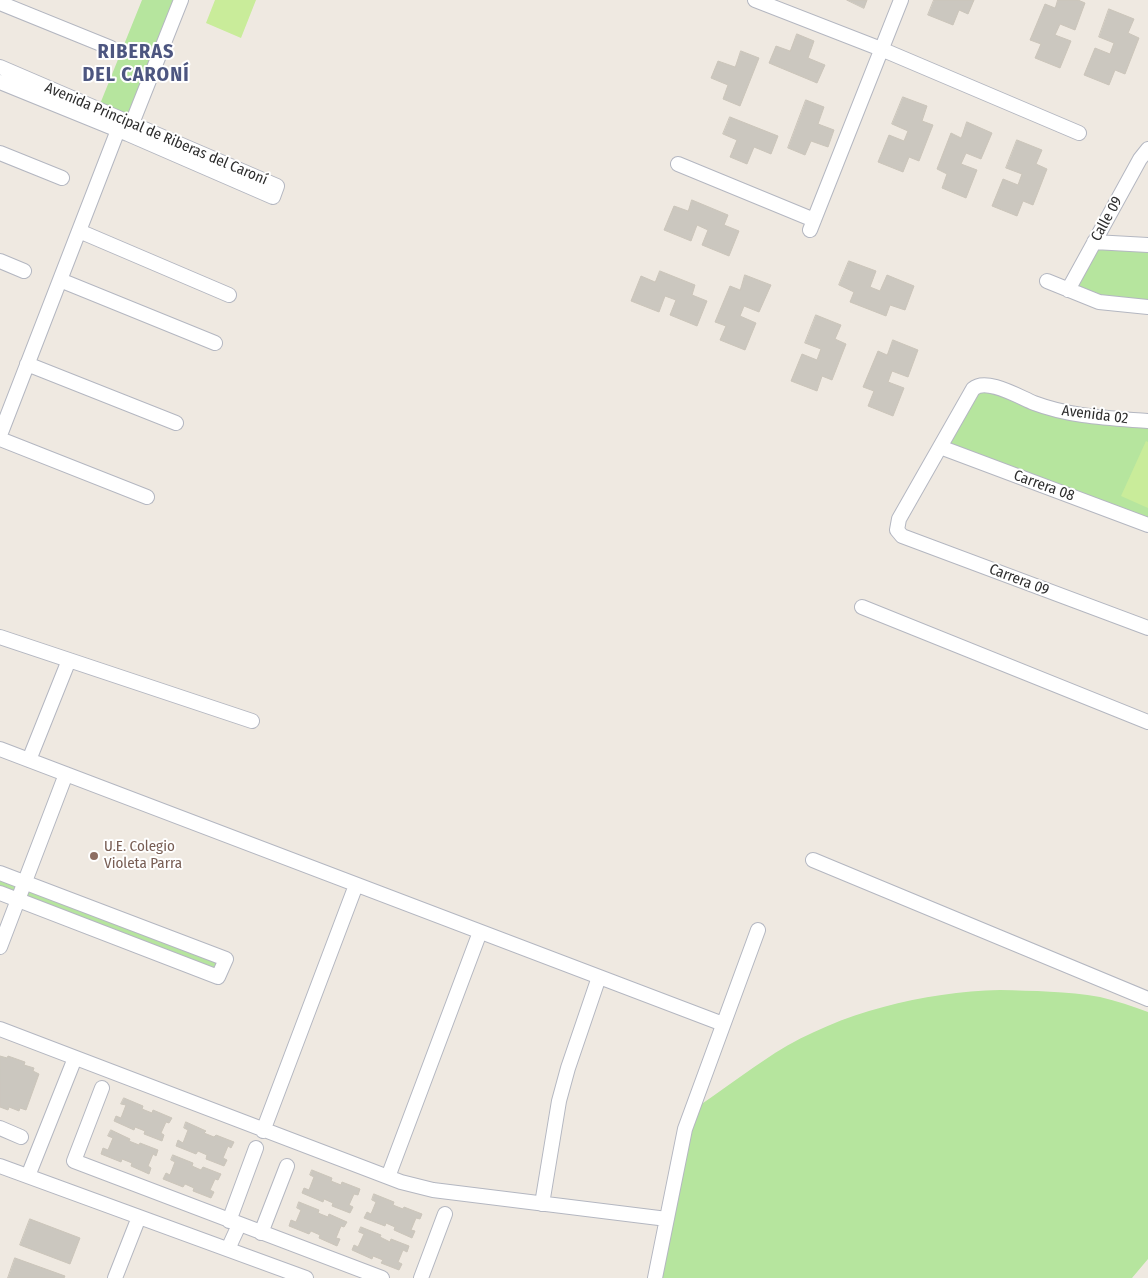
<!DOCTYPE html>
<html>
<head>
<meta charset="utf-8">
<style>
  body { margin:0 }
  canvas { display:block; background:#efe9e1 }
</style>
</head>
<body>
<canvas width="1148" height="1278"></canvas>
<script>
const ctx = document.querySelector('canvas').getContext('2d');
ctx.lineJoin = 'round';
function paint(path, color) { ctx.fillStyle = color; ctx.fill(path, 'evenodd'); }
function stroke(path, color, width, dash) { ctx.strokeStyle = color; ctx.lineWidth = width; ctx.lineCap = dash ? 'butt' : 'round'; ctx.setLineDash(dash || []); ctx.stroke(path); }
function drawText(font, color, halo, rows, align = 'center') {
  ctx.font = font + ' "Fira Sans Condensed",sans-serif'; ctx.lineWidth = 4; ctx.setLineDash([]); ctx.textBaseline = 'middle'; ctx.strokeStyle = halo; ctx.fillStyle = color; for (const [text, x, y, turn = 0] of rows) {
    ctx.save(); ctx.translate(x, y); ctx.rotate((+turn || 0) * Math.PI / 180); ctx.textAlign = isNaN(turn) ? turn : align; if (halo) ctx.strokeText(text, 0, 0); ctx.fillText(text, 0, 0); ctx.restore();
  }
}
paint(new Path2D(`
  M 142,0 L 181,0 L 132,124 L 98,109 Z
  M 1094,242 L 1148,245 L 1148,307 L 1068,290 Z
  M 976,386 L 1038,404 L 1148,421 L 1148,525 L 940,447 Z
  M 0,873 L 226,959 L 218,977 L 0,893 Z
  M 1000,990 C 1033,991 1067,991 1100,997 C 1117,1001 1132,1006 1148,1012 L 1148,1259 L 1132,1278 L 655,1278 L 690,1112 C 718,1093 746,1072 775,1053 C 841,1012 923,992 1000,990 Z`), '#b6e59e');
paint(new Path2D(`
  M 215,0 L 256,0 L 241,38 L 206,23 Z
  M 1146,441 L 1148,442 L 1148,508 L 1121,496 Z`), '#c9ec9a');
const building = new Path2D(`
  M 847,0 L 867,0 L 864,8 Z
  M 934,0 L 974,0 L 968,14 L 959,10 L 953,25 L 928,15 Z
  M 1058,0 L 1078,0 L 1085,3 L 1075,30 L 1060,24 L 1055,35 L 1071,41 L 1060,68 L 1035,58 L 1041,44 L 1030,40 L 1045,4 L 1055,8 Z
  M 1109,9 L 1134,19 L 1128,33 L 1139,38 L 1125,74 L 1115,70 L 1109,85 L 1084,75 L 1095,48 L 1110,54 L 1114,43 L 1099,37 Z
  M 797,34 L 814,41 L 808,58 L 825,65 L 817,83 L 769,63 L 776,46 L 790,51 Z
  M 741,51 L 759,58 L 740,106 L 723,99 L 728,85 L 711,78 L 718,61 L 735,67 Z
  M 903,97 L 927,106 L 922,121 L 933,125 L 919,161 L 909,157 L 903,172 L 878,162 L 889,135 L 904,141 L 908,131 L 892,124 Z
  M 806,100 L 824,107 L 818,124 L 834,130 L 828,147 L 811,141 L 805,155 L 788,148 Z
  M 730,117 L 778,136 L 771,154 L 754,147 L 747,164 L 730,157 L 737,140 L 723,134 Z
  M 967,122 L 992,133 L 981,159 L 966,153 L 961,164 L 977,170 L 966,198 L 942,188 L 947,174 L 937,169 L 951,133 L 961,138 Z
  M 1017,140 L 1042,150 L 1036,164 L 1047,169 L 1033,205 L 1023,201 L 1017,216 L 992,206 L 1003,179 L 1018,185 L 1022,174 L 1006,168 Z
  M 692,200 L 728,215 L 724,225 L 739,231 L 729,256 L 702,245 L 708,230 L 697,225 L 691,241 L 664,230 L 674,206 L 688,211 Z
  M 849,261 L 876,271 L 870,287 L 880,291 L 887,275 L 914,286 L 905,310 L 890,305 L 886,316 L 850,302 L 854,292 L 839,285 Z
  M 660,271 L 695,285 L 692,295 L 707,301 L 697,326 L 670,315 L 676,300 L 665,296 L 659,312 L 631,301 L 641,276 L 655,282 Z
  M 745,275 L 771,285 L 759,312 L 744,306 L 740,316 L 756,323 L 745,350 L 720,340 L 726,326 L 715,322 L 730,286 L 740,290 Z
  M 816,315 L 841,325 L 835,339 L 846,344 L 832,380 L 822,376 L 817,391 L 791,381 L 802,354 L 817,360 L 821,349 L 805,343 Z
  M 893,340 L 918,350 L 908,377 L 892,371 L 888,382 L 904,388 L 893,416 L 868,406 L 874,391 L 863,387 L 878,351 L 887,355 Z
  M 0,1056 L 7,1058 L 8,1056 L 25,1062 L 24,1065 L 34,1068 L 33,1071 L 39,1074 L 26,1110 L 20,1108 L 19,1111 L 9,1107 L 8,1110 L 0,1107 Z
  M 124,1098 L 143,1106 L 142,1109 L 152,1113 L 153,1110 L 172,1118 L 169,1123 L 166,1122 L 161,1133 L 164,1135 L 162,1141 L 144,1134 L 145,1131 L 135,1127 L 134,1130 L 114,1121 L 116,1116 L 121,1118 L 126,1105 L 121,1104 Z
  M 186,1122 L 206,1131 L 204,1133 L 214,1137 L 216,1135 L 234,1142 L 231,1148 L 228,1146 L 223,1158 L 227,1160 L 224,1166 L 206,1159 L 207,1155 L 198,1151 L 196,1154 L 176,1146 L 178,1140 L 183,1143 L 188,1130 L 184,1128 Z
  M 111,1130 L 130,1139 L 129,1141 L 139,1145 L 140,1143 L 158,1150 L 156,1156 L 153,1154 L 148,1166 L 151,1168 L 149,1174 L 131,1166 L 132,1163 L 122,1159 L 121,1162 L 101,1154 L 103,1148 L 108,1150 L 113,1138 L 108,1136 Z
  M 173,1155 L 193,1163 L 192,1166 L 201,1170 L 203,1167 L 221,1174 L 218,1180 L 215,1179 L 210,1190 L 214,1192 L 211,1198 L 193,1191 L 194,1188 L 185,1184 L 183,1187 L 163,1179 L 166,1173 L 170,1175 L 175,1162 L 171,1160 Z
  M 312,1170 L 332,1178 L 331,1181 L 341,1185 L 342,1182 L 360,1189 L 358,1195 L 354,1194 L 349,1205 L 353,1207 L 350,1213 L 332,1206 L 333,1203 L 324,1199 L 323,1202 L 302,1193 L 304,1188 L 309,1190 L 314,1177 L 310,1175 Z
  M 374,1194 L 394,1202 L 393,1205 L 403,1209 L 404,1207 L 422,1214 L 420,1219 L 416,1218 L 411,1230 L 415,1231 L 412,1238 L 394,1230 L 395,1227 L 386,1223 L 385,1226 L 364,1218 L 367,1212 L 371,1214 L 376,1202 L 372,1200 Z
  M 299,1202 L 319,1210 L 318,1213 L 328,1217 L 329,1214 L 347,1222 L 344,1227 L 341,1226 L 336,1238 L 340,1239 L 337,1246 L 319,1238 L 320,1235 L 311,1231 L 309,1234 L 289,1226 L 291,1220 L 296,1222 L 301,1210 L 297,1208 Z
  M 30,1219 L 80,1238 L 70,1264 L 20,1245 Z
  M 361,1227 L 381,1235 L 380,1237 L 390,1242 L 391,1239 L 409,1246 L 407,1252 L 403,1250 L 398,1262 L 402,1264 L 399,1270 L 381,1263 L 383,1260 L 373,1256 L 372,1259 L 352,1250 L 354,1245 L 358,1247 L 364,1234 L 359,1232 Z
  M 15,1258 L 65,1276 L 64,1278 L 8,1278 Z`);
paint(building, '#cbc7bf');
stroke(building, '#cbc5ba', 1);
const minor = new Path2D(`
  M 755,0 L 881,49 L 1079,133
  M 0,3 L 111,48
  M 0,67 L 277,186 L 273,197 L 128,134 L 0,82
  M 129,131 L 181,0
  M 0,153 L 62,178
  M 678,164 L 814,220
  M 810,230 L 901,0
  M 79,231 L 229,295
  M 1094,242 L 1148,245
  M 0,261 L 24,271
  M 60,280 L 215,343
  M 1047,281 L 1099,302 L 1148,307
  M 1068,290 L 1140,159 L 1148,149
  M 27,364 L 176,423
  M 1148,421 C 1109,418 1071,417 1034,403 C 1019,397 986,377 973,389 L 899,519 L 897,530 L 902,536 L 1148,628
  M 0,435 L 118,130
  M 0,439 L 147,497
  M 940,447 L 1148,525
  M 862,607 L 1148,722
  M 0,637 L 252,721
  M 0,749 L 723,1024
  M 29,760 L 69,660
  M 813,860 L 1148,999
  M 0,873 L 226,959 L 218,977 L 0,893
  M 0,947 L 66,774
  M 0,1029 L 401,1182 L 433,1190 L 667,1219
  M 102,1088 L 74,1161 L 382,1278
  M 0,1128 L 21,1137
  M 263,1131 L 356,885
  M 0,1166 L 306,1278
  M 28,1176 L 75,1058
  M 388,1177 L 480,932
  M 542,1204 L 559,1101 L 568,1068 L 599,977
  M 229,1221 L 256,1148
  M 261,1233 L 287,1166
  M 228,1249 L 239,1225
  M 115,1278 L 139,1217
  M 421,1278 L 445,1214
  M 655,1278 L 685,1129 L 758,930`);
stroke(minor, '#b4b7c1', 16);
stroke(minor, '#fff', 14);
for (const [x, y, r, color] of [
  [94,856,5,"#8d6e63"]
]) { const dot = new Path2D(); dot.arc(x, y, r, 0, 2 * Math.PI); ctx.fillStyle = color; ctx.fill(dot); stroke(dot, '#fff', 2); }
drawText('15px', '#2e2e2e', '#fff', [
  ["Avenida Principal de Riberas del Caroní",156,134,23],
  ["Calle 09",1107,219,-61],
  ["Avenida 02",1095,415,7],
  ["Carrera 08",1044,486,20],
  ["Carrera 09",1019,580,21]
]);
drawText('15px', '#785e54', '#fff', [
  ["U.E. Colegio",104,847],
  ["Violeta Parra",104,864]
], 'left');
ctx.letterSpacing = '1px';
drawText('bold 20px', '#4d5680', '#fff', [
  ["RIBERAS",136,52],
  ["DEL CARONÍ",136,75]
]);
ctx.letterSpacing = '0px';
</script>
</body>
</html>
